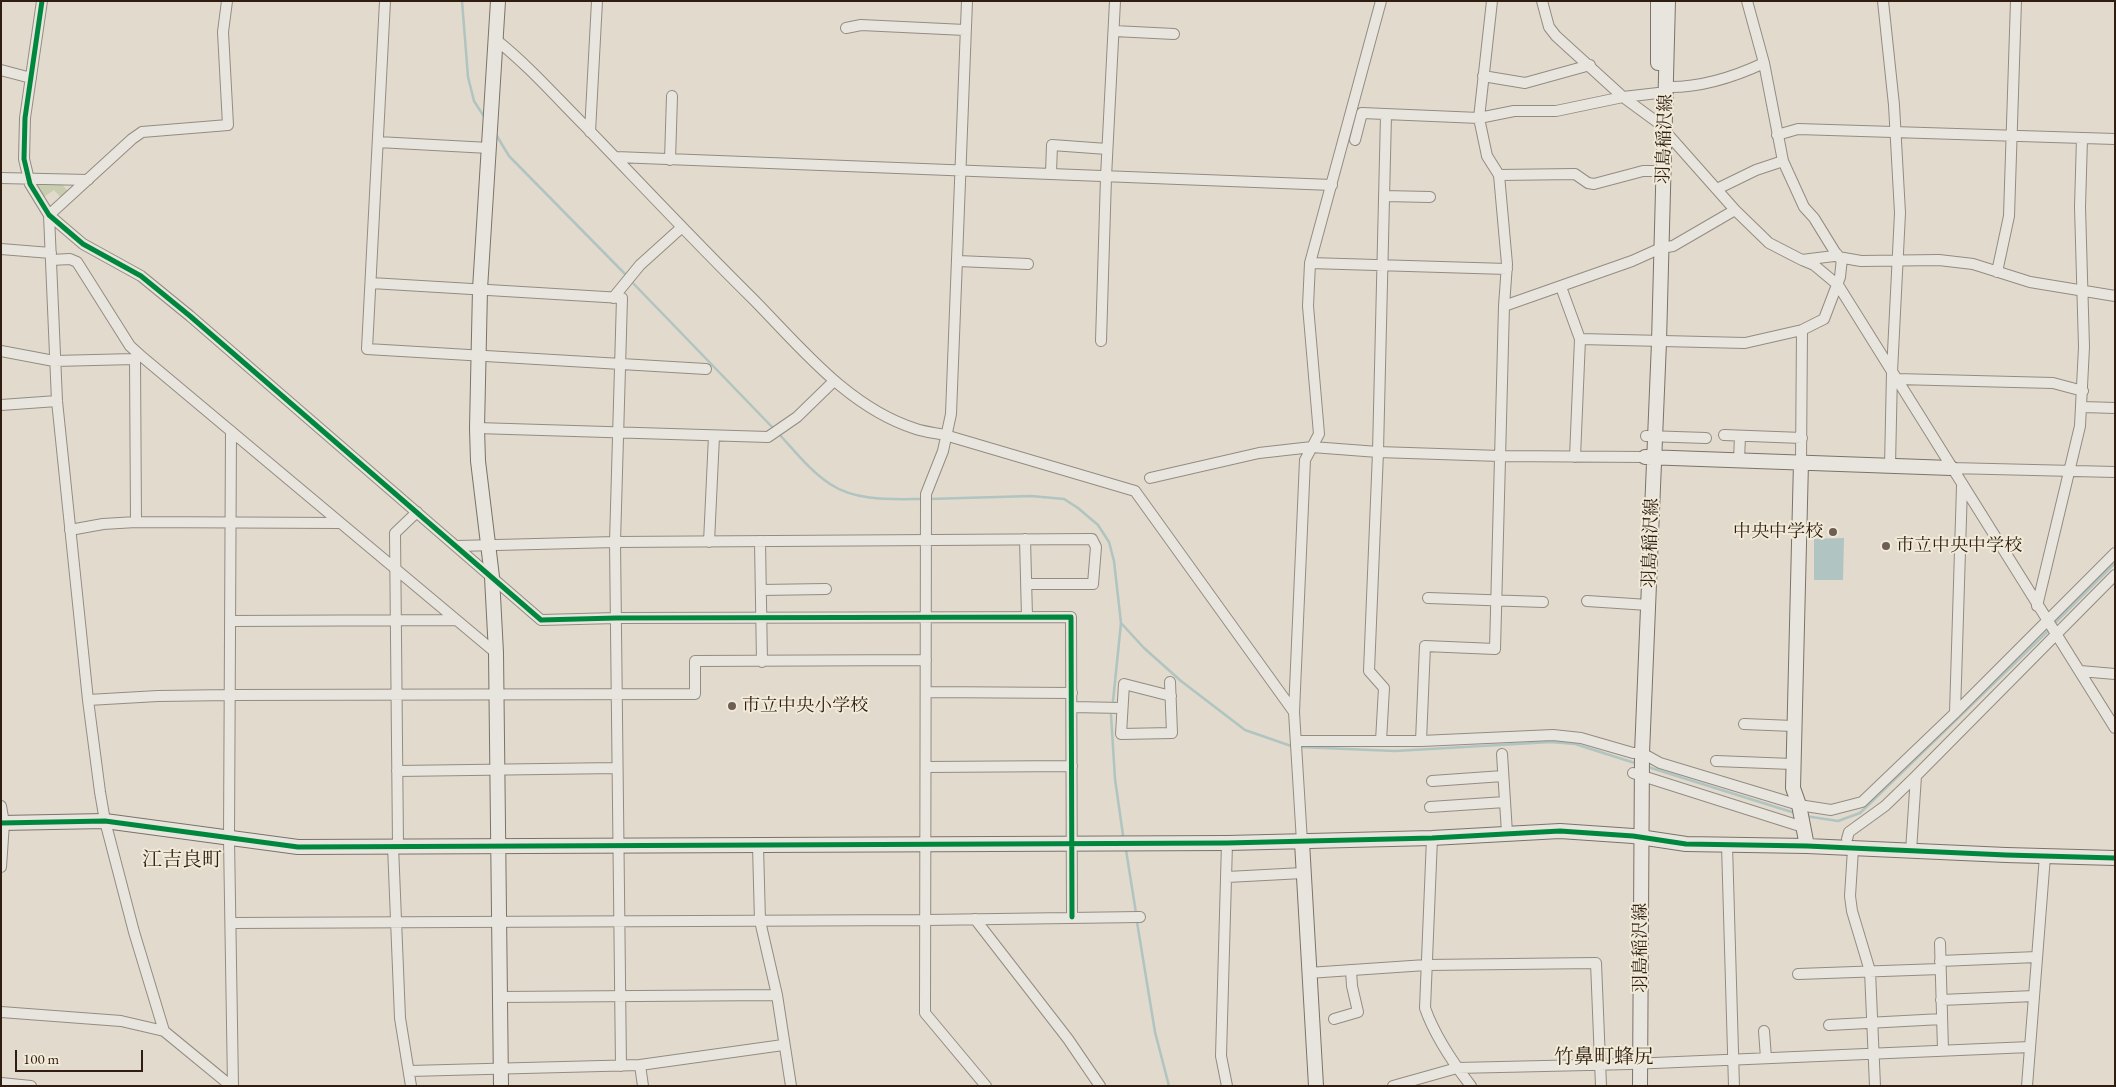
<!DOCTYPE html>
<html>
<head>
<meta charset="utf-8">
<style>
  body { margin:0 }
  #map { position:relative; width:2116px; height:1087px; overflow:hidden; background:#e2dacc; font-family:"EB Garamond",serif }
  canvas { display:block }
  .frame { position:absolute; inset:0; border:2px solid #2e1d10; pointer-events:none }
  .scale { position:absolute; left:15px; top:1050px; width:128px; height:22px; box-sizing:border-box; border:2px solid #2e1d10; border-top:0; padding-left:6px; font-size:15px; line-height:18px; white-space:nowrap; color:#2e1d10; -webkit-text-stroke:4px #f1ead9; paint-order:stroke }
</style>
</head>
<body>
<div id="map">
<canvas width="2116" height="1087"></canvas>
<div class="frame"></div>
<div class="scale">100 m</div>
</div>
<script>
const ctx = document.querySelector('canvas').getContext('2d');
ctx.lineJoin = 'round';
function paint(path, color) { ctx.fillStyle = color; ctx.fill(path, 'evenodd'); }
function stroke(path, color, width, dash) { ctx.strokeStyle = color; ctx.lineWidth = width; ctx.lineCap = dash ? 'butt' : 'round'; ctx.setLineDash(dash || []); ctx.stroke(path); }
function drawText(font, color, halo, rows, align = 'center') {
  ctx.font = font + ' "EB Garamond","Noto Serif JP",serif'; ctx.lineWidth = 4; ctx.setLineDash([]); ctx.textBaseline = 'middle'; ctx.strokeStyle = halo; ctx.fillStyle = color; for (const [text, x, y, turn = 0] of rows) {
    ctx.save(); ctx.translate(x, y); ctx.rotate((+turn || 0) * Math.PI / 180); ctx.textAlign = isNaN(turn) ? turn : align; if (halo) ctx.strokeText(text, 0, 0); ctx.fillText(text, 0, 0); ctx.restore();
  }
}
paint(new Path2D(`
  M 30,178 L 58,179 L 70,194 L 63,200 L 54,190 L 41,199 Z`), '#c8cdaf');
paint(new Path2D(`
  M 1844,538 L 1843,580 L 1814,580 L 1814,539 Z`), '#b0c4c1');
stroke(new Path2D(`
  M 462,1 L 468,77 L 474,101 L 485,118
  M 495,133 L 509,156 L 627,276
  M 630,280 L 774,429
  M 778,433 C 794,450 810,471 830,484 C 857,502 893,499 924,499
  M 929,499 L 1031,496 L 1064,499 L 1078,508 L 1098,525 L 1109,542 L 1114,561 L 1121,623 L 1113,701
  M 1121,623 L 1144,648 L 1181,681 L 1245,730 L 1294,747
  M 2054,624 L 2115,563
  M 1111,715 L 1115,779 L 1123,835
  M 1299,747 L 1395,751 L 1551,742 L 1575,744 L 1638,764
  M 1648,767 L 1795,813
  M 1805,816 L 1838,821 L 1860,813 L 2051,628
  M 1126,850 L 1136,913
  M 1137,922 L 1155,1032 L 1169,1086`), '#b0c4c1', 2.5);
const street = new Path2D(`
  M 42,1 L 25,118 L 24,159 L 30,184 L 49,215 L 83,244 L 141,276 L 190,316 L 541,620 L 616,618 L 1071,617 L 1072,917
  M 385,1 L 367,349 L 706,369
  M 967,1 L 951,414 L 943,451 L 926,494 L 925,1013 L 986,1086
  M 1542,1 L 1549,27 L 1556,36 L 1623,97 L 1657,122 L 1735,210 L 1769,243 L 1802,260 L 1834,256 L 1837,254
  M 1747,1 L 1764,63 L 1783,161 L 1804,207 L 1814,218 L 1838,257 L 1861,261 L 1939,260 L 1973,264 L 2030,282 L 2115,296
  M 1883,1 L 1894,105 L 1900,213 L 1892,372 L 1890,466
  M 846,28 L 861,25 L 965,30
  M 1114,31 L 1174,34
  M 495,39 C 528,65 555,96 585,126 C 641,184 696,243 754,300 C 801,348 849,408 916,429 C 925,432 936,433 945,435 L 1135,491 L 1294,712
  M 1,70 L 31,78
  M 1483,76 L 1525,83 L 1590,65
  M 1666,87 C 1700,88 1734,77 1764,63
  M 590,132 L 597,1
  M 1777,135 L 1798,129 L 2115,139
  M 1355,140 L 1362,113 L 1479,118 L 1514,111 L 1556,111 L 1623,97 L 1658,93
  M 378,142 L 489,148
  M 616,157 L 1332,185
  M 670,160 L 672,96
  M 1051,173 L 1052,145 L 1107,149
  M 1499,175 L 1575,174 L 1588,183 L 1594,184 L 1643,171 L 1656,171
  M 1,178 L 88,180
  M 1717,189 L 1756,170 L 1783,161
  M 1384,196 L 1430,197
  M 49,215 L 57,401 L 88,700 L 100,792 L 105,821 L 134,932 L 164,1031
  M 49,215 L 132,139 L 142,132 L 228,125 L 223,32 L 227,1
  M 1,249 L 51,253
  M 51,260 L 70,259 L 77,262 L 130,346 L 140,355 L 496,653
  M 1802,260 L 1814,265 L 1838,285 L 2115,728
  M 958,261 L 1028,264
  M 1310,263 L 1507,269
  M 1997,272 L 2009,216 L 2016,1
  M 371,283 L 622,298 L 615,542 L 621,1066
  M 1561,287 L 1580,339 L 1745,343 L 1802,330 L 1824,319 L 1840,277 L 1842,258
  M 613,298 L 640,265 L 681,228
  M 1504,306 L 1632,261 L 1661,248 L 1673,246 L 1735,210
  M 1101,341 L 1106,177 L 1115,1
  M 1,351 L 54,361 L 135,359
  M 1897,379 L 2053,383 L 2083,391
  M 1,405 L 57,401
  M 2083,407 L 2115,408
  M 477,428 L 768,437 L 797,417 L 834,381
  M 231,431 L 229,839 L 233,1086
  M 1724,435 L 1802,438
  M 1646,436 L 1706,438
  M 1575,457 L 1580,339
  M 1739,460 L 1740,436
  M 1801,462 L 1802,330
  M 1951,468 L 2115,472
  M 1150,478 L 1259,453 L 1312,447 L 1378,452 L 1500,456 L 1645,457
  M 136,522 L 135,359 L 140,355
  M 70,530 L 103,524 L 136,522 L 340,523
  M 1025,539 L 1027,617
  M 760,541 L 762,662
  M 709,542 L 714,436
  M 457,546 L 615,542 L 1092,539 L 1096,547 L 1093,584 L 1027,584
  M 761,590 L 826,589
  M 1428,598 L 1543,602
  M 1587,601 L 1648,605
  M 2037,606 L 2080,426 L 2084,347 L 2080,207 L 2082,138
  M 231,621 L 456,620
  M 2080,671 L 2115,674
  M 1170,682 L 1172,733 L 1121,734 L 1124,684 L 1171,696
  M 926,692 L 1072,693
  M 88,700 L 158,696 L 231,695 L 695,694 L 695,661 L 926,660
  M 1072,707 L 1122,708
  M 1955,713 L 1962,486
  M 1744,724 L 1793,726
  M 1297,741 L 1421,741 L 1553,735 L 1581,738 L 1633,753 L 1642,753 L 1660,763 L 1799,805 L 1831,810 L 1862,802 L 1955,713 L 2115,553
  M 1381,741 L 1384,688 L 1369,671 L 1378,452 L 1386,115
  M 1421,741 L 1425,646 L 1495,649 L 1504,306 L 1507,264 L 1499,175 L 1487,156 L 1479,118 L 1492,1
  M 1502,754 L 1507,833
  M 1716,761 L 1792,764
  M 927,767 L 1072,766
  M 397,771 L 617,768
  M 1633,773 L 1803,827
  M 1432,781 L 1503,776
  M 1,806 L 4,823 L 1,867
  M 1430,807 L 1505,802
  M 1432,838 L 1425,1008 C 1434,1034 1454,1064 1471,1086
  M 1847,839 L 1849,832 L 1885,806 L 1916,776
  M 1302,842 L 1294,712 L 1305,460 L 1319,434 L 1308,306 L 1310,263 L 1381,1
  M 1727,845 L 1734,1086
  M 393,846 L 400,1018 L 411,1086
  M 398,846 L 395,533 L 417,512
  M 758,846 L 760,921 L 777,995 L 791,1086
  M 1853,849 L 1850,896 L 1852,911 L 1870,971 L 1875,1086
  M 1911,851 L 1916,776 L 2115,575
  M 1227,877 L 1303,873
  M 975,919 L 1068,1039 L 1100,1086
  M 231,923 L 926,920 L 1140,917
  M 1940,943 L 1943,1050
  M 1940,961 L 2037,957
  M 1308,973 L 1426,965 L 1596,963 L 1601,1086
  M 1798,974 L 1940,969
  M 500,997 L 777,995
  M 1941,1000 L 2034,996
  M 1,1012 L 121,1021 L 164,1031 L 231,1086
  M 1334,1019 L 1358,1012 L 1352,986 L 1351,970
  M 1829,1025 L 1942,1019
  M 1764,1031 L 1766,1058
  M 640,1065 L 643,1086
  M 409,1071 L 640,1065 L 783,1045
  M 1,1083 L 31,1086
  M 1227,1086 L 1221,1056 L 1227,843
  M 1393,1086 L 1457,1068 L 1631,1064 L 2030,1047
  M 2027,1086 L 2045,856`);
const secondary = new Path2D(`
  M 498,1 L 480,289 L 477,428 L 478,461 L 492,577 L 496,653 L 501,1086
  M 1658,63 L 1658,1
  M 1645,457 L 1951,468
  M 1801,462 L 1793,788 L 1799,805 L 1807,846
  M 1,823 L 105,821 L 298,847 L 1227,843 L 1432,838 L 1560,831 L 1633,836 L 1686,844 L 1807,846 L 2006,855 L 2115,858
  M 1302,842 L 1316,1086
  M 1640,1086 L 1642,753 L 1659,342 L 1668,1`);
stroke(street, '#938c83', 12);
stroke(secondary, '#7a736a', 16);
stroke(street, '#e8e5de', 10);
stroke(secondary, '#e8e5de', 14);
stroke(new Path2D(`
  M 42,1 L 25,118 L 24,159 L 30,184 L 49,215 L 83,244 L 141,276 L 190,316 L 541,620 L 616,618 L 1071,617 L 1072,917
  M 1,823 L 105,821 L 298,847 L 1227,843 L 1432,838 L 1560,831 L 1633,836 L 1686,844 L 1807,846 L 2006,855 L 2115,858`), '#00873e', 5);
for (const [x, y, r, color] of [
  [1833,532,5,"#6d5f52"],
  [1886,546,5,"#6d5f52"],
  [732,706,5,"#6d5f52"]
]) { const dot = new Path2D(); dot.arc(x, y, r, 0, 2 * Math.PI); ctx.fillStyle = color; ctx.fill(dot); stroke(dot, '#f1ead9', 2); }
drawText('18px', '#2e1d10', '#f1ead9', [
  ["羽島稲沢線",1665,139,-88],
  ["羽島稲沢線",1651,543,-88],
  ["羽島稲沢線",1641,948,-90]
]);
drawText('18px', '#2e1d10', '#f1ead9', [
  ["中央中学校",1823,532,"right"],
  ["市立中央中学校",1896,546],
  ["市立中央小学校",742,706]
], 'left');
drawText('20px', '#2e1d10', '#f1ead9', [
  ["江吉良町",182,861],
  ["竹鼻町蜂尻",1604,1058]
]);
</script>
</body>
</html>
